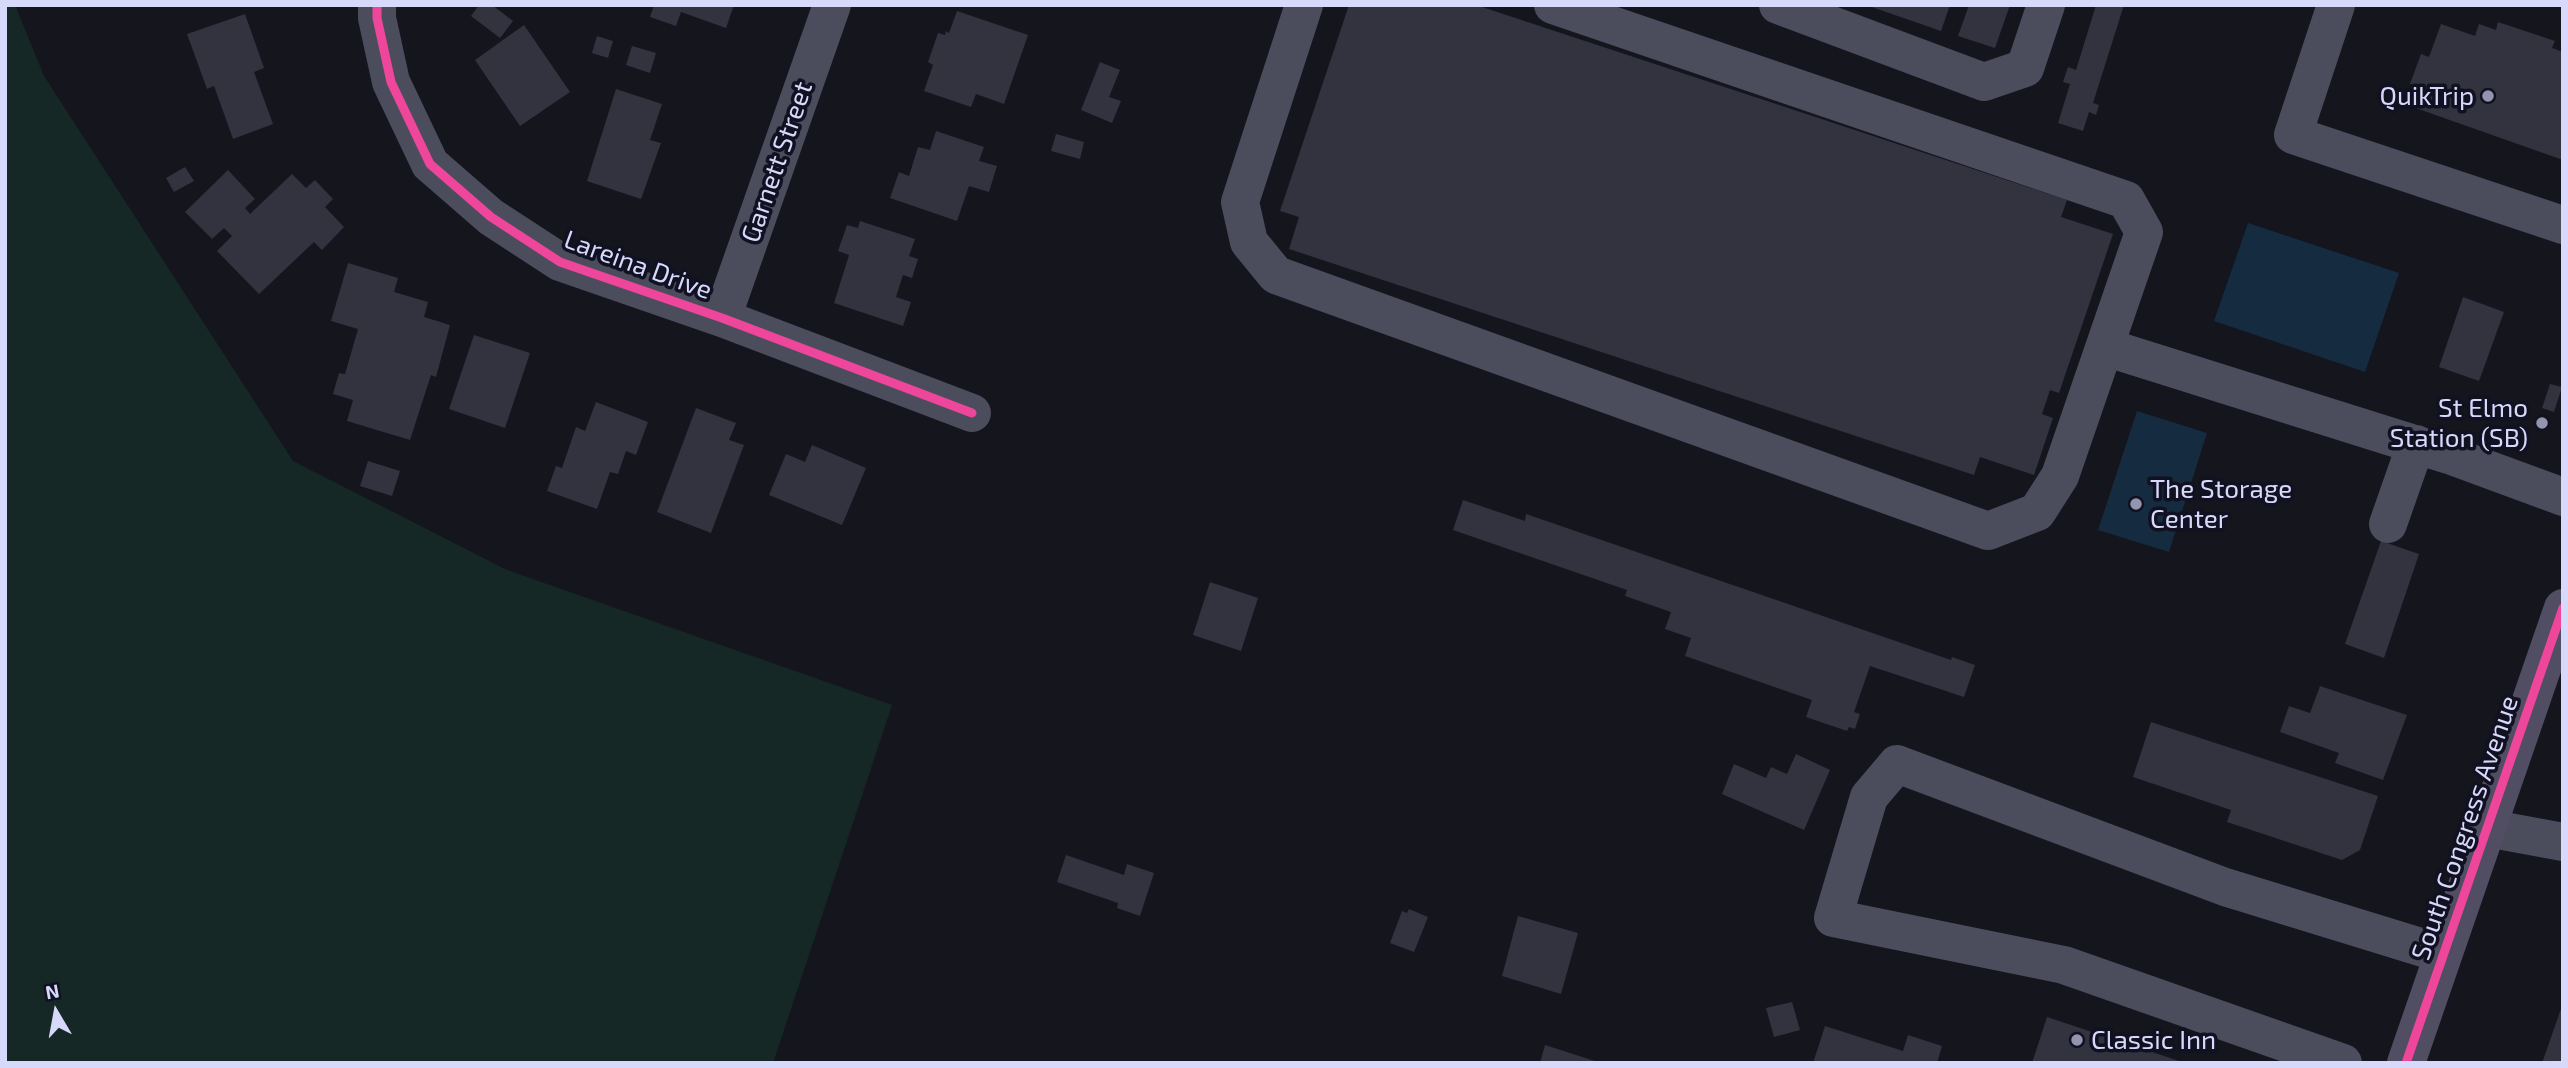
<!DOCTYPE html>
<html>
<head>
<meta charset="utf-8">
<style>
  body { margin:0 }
  #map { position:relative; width:2568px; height:1068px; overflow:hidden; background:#15151e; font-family:"Exo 2",sans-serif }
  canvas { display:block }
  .frame { position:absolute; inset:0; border:7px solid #d7d9fa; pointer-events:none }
  .north { position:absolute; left:21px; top:977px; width:70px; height:70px; -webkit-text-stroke:5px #112; paint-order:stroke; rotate:350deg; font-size:19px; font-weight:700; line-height:28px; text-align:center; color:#d7d9fa }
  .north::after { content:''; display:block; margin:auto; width:24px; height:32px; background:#d7d9fa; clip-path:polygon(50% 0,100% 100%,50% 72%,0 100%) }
</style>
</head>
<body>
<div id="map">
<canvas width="2568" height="1068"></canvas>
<div class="frame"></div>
<div class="north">N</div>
</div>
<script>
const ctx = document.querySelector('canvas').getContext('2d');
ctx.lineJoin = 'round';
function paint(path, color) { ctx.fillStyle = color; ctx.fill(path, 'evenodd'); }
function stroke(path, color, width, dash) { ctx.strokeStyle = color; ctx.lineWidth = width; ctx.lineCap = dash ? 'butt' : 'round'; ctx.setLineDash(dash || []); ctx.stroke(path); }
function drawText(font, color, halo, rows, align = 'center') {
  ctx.font = font + ' "Exo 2",sans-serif'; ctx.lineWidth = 7; ctx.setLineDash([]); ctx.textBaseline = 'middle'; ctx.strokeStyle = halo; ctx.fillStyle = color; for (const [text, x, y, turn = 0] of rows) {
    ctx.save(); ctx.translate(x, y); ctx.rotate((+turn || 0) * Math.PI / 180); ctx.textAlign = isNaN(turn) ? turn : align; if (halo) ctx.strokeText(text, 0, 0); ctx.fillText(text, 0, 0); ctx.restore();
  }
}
paint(new Path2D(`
  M 5,5 L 15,5 L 44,76 L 293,461 L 507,570 L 892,705 L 773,1063 L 5,1063 Z`), '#152826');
paint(new Path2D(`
  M 2248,223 L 2399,273 L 2365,372 L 2214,321 Z
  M 2137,411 L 2207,433 L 2169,552 L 2098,530 Z`), '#152b3f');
paint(new Path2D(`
  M 479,5 L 492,5 L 513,21 L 500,38 L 471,16 Z
  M 654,5 L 734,5 L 726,28 L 681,12 L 676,26 L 650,17 Z
  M 1349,5 L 1476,5 L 2067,200 L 2061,217 L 2113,234 L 2059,393 L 2050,390 L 2042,414 L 2053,418 L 2034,475 L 1980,457 L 1974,475 L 1289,249 L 1299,217 L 1280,211 Z
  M 1866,5 L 1950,5 L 1941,31 Z
  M 1969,5 L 2010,5 L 1995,48 L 1958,36 Z
  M 2096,5 L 2124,5 L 2093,103 L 2099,105 L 2096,115 L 2089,112 L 2083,131 L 2058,123 L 2070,84 L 2063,82 L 2068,67 L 2076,70 Z
  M 957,11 L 1028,35 L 1004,104 L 976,94 L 971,107 L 924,91 L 933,65 L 928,62 L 938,33 L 945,35 L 946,31 L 949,33 Z
  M 245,14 L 264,68 L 254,72 L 273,124 L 233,139 L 214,86 L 207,89 L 187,34 Z
  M 2498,22 L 2555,41 L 2552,48 L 2563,52 L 2563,160 L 2410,106 L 2417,86 L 2410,84 L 2421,54 L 2429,57 L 2441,24 L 2475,36 L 2479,24 L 2496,30 Z
  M 524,25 L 570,92 L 520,126 L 475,60 Z
  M 597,36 L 613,41 L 608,58 L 592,53 Z
  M 632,46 L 656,53 L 650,73 L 626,65 Z
  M 1100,62 L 1120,70 L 1109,97 L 1121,101 L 1112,123 L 1081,110 Z
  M 616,89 L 662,104 L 650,140 L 661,143 L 641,199 L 587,181 Z
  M 936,131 L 984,147 L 979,161 L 997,166 L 989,192 L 969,186 L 957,221 L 890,198 L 899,172 L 909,176 L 918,147 L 930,150 Z
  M 1056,134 L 1084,142 L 1080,159 L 1051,151 Z
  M 185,167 L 194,181 L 174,192 L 166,178 Z
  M 228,170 L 255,199 L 245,208 L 250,214 L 292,174 L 306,188 L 315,180 L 333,199 L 325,207 L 344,227 L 322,250 L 314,242 L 259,294 L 217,251 L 232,236 L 224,228 L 212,239 L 185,212 Z
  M 860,221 L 915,239 L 909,256 L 918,259 L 912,278 L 903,275 L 896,297 L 911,302 L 903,326 L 834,303 L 849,255 L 838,251 L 847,225 L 858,228 Z
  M 348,263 L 398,278 L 394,292 L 428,302 L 424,317 L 450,325 L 436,377 L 431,375 L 410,440 L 347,421 L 353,400 L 333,394 L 339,373 L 345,374 L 358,329 L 331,321 Z
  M 2463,297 L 2504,312 L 2479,381 L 2439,367 Z
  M 474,335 L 530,353 L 505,428 L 449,409 Z
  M 2550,384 L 2562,387 L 2554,412 L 2542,408 Z
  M 596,402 L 648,422 L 636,455 L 626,451 L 618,474 L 610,472 L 597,509 L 547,491 L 556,466 L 562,468 L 576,427 L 585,431 Z
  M 696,408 L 736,423 L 729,440 L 744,445 L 711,533 L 657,512 Z
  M 812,445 L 866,468 L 842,525 L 769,495 L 786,454 L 805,462 Z
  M 368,461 L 400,471 L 392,496 L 360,486 Z
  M 1463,500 L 1525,521 L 1526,514 L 1951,660 L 1952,657 L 1975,665 L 1964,697 L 1870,666 L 1854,712 L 1860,714 L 1855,729 L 1849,727 L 1847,731 L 1806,717 L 1812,700 L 1685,656 L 1691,638 L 1665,629 L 1671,612 L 1625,596 L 1627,590 L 1453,530 Z
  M 2381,541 L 2419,554 L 2384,658 L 2345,644 Z
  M 1210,582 L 1258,598 L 1241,651 L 1193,635 Z
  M 2320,686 L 2407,715 L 2383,780 L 2335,763 L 2339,753 L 2280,732 L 2289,706 L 2310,713 Z
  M 2151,722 L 2378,796 L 2360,850 L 2342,860 L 2227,822 L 2231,810 L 2133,777 Z
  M 1796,754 L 1830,770 L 1804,830 L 1722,794 L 1734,764 L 1766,778 L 1771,767 L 1787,774 Z
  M 1066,855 L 1124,875 L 1127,864 L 1154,873 L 1140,916 L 1117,908 L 1118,903 L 1057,882 Z
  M 1409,909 L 1428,917 L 1414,952 L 1390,943 L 1402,911 L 1407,913 Z
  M 1518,916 L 1578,933 L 1561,994 L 1502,976 Z
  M 1792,1002 L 1800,1030 L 1774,1037 L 1766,1008 Z
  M 2562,1006 L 2563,1063 L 2542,1063 Z
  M 2047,1017 L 2182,1062 L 2182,1063 L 2032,1063 Z
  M 1825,1026 L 1903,1051 L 1908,1035 L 1942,1046 L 1937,1063 L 1813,1063 Z
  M 1545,1045 L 1598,1062 L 1598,1063 L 1540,1063 Z`), '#333340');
stroke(new Path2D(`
  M 377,5 L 377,18 L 391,82 L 430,164 L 491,217 L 560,262 L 722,318 L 972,413
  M 1304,5 L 1240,202 L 1249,242 L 1276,275 L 1988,531 L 2037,512 L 2060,476 L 2144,232 L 2126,200 L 1553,5
  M 1778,5 L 1984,82 L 2025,68 L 2046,5
  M 2336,5 L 2293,135 L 2563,225
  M 722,318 L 832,5
  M 2105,347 L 2449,455 L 2563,497
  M 2388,524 L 2416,444
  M 2487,828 L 2563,842
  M 2343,1063 L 2064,965 L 1833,918 L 1869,797 L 1897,764 L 2225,887 L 2443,954`), '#4b4d5d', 38);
stroke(new Path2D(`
  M 2406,1063 L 2563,608`), '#514d63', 38);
stroke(new Path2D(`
  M 377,5 L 377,18 L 391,82 L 430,164 L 491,217 L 560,262 L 722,318 L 972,413
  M 2406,1063 L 2563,608`), '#ed469a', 9);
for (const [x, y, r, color] of [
  [2488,96,7,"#9394ad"],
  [2542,423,7,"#9394ad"],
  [2136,504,7,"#9394ad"],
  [2077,1040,7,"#9394ad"]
]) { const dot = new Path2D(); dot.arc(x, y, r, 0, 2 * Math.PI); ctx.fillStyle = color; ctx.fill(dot); stroke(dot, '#112', 2.5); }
drawText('26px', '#d7d9fa', '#112', [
  ["QuikTrip",2474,96],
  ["St Elmo",2528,408],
  ["Station (SB)",2528,438],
  ["The Storage",2150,489,"left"],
  ["Center",2150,519,"left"],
  ["Classic Inn",2091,1040,"left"]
], 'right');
drawText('26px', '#d7d9fa', '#112', [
  ["Garnett Street",777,162,-71],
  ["Lareina Drive",638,265,20],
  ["South Congress Avenue",2465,828,-71]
]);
</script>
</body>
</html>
